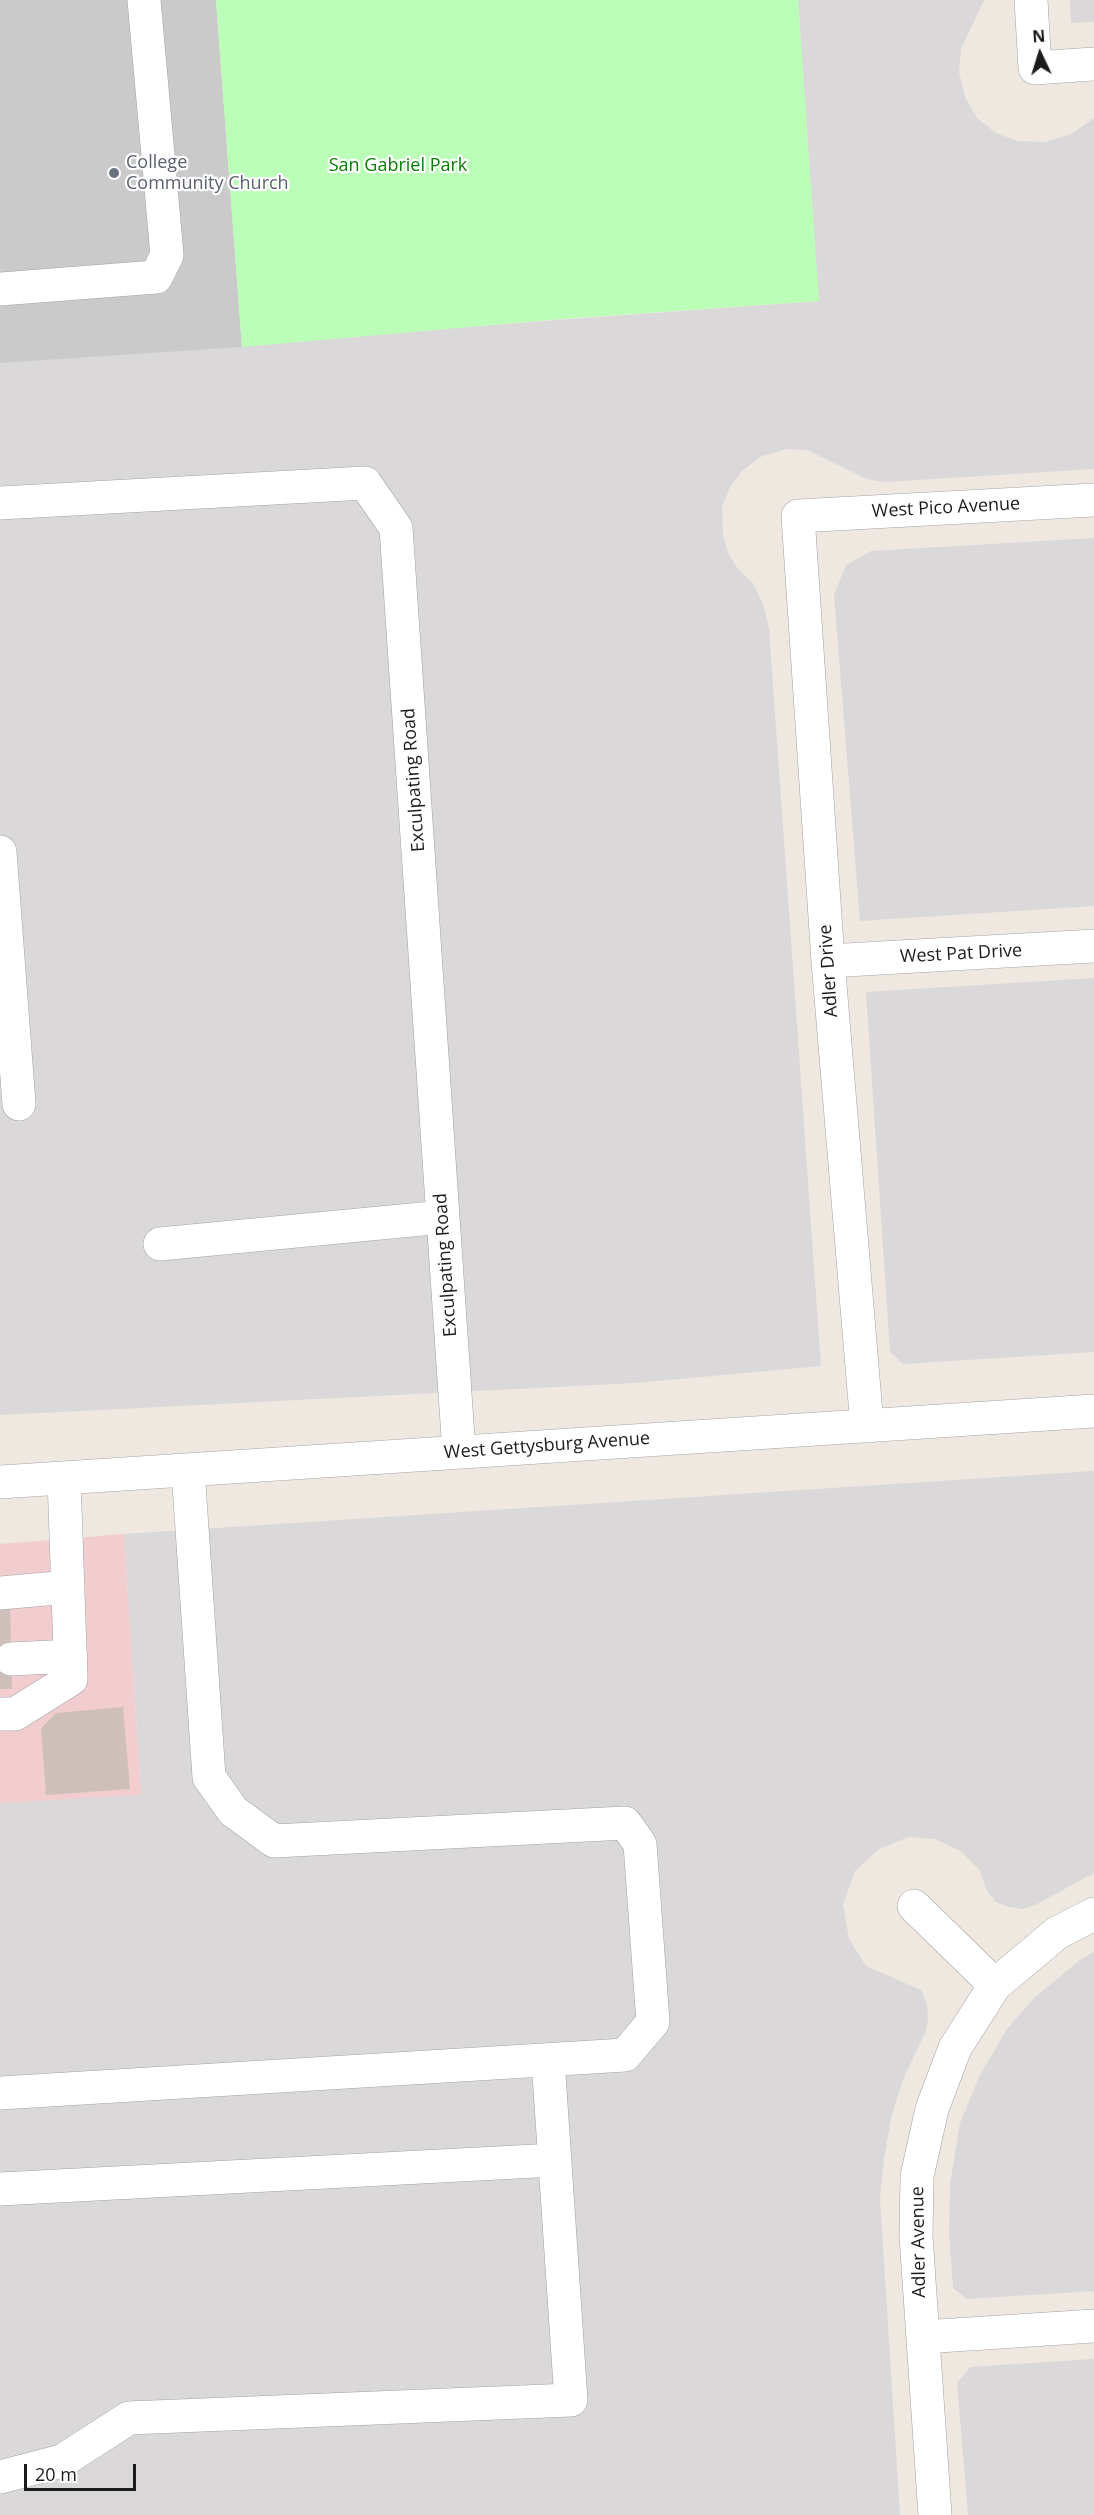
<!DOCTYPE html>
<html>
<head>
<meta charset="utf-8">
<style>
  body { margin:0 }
  #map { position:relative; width:1094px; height:2515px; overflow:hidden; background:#eee8e0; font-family:"Open Sans",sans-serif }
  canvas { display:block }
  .north { position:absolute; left:1010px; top:24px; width:60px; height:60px; -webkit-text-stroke:4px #fff; paint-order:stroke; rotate:356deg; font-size:16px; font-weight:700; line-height:24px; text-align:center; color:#1c1c1c }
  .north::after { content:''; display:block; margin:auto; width:21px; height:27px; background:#1c1c1c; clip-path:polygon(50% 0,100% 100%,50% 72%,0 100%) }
  .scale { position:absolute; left:24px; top:2464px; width:112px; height:27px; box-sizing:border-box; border:3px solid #1c1c1c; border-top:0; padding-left:8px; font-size:18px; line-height:21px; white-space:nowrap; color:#1c1c1c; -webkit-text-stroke:4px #fff; paint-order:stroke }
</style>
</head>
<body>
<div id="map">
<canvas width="1094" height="2515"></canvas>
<div class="north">N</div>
<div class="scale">20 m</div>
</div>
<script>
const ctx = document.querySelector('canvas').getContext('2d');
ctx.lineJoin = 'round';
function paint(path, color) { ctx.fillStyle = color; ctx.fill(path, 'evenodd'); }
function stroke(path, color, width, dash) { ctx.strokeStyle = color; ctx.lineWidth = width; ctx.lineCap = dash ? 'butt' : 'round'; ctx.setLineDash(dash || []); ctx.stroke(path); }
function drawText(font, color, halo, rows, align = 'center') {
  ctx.font = font + ' "Open Sans",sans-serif'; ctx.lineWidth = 4.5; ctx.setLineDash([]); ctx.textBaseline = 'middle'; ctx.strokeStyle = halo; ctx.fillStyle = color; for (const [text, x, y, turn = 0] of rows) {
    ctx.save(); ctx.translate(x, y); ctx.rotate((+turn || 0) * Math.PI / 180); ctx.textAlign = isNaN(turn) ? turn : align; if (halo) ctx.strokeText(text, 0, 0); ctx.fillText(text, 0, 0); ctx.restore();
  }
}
paint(new Path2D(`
  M 798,0 L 984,0 L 961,49 L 959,72 L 965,97 L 977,118 L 996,133 L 1017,141 L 1045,142 L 1071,134 L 1094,118 L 1094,469 L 885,482 L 867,479 L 807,450 L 787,449 L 760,457 L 742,471 L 730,487 L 722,507 L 723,534 L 728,553 L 738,569 L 753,583 L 763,604 L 769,628 L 821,1366 L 635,1383 L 0,1415 L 0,361 L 818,301 Z
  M 1070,0 L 1094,0 L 1094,22 L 1071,23 Z
  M 1094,538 L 1094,906 L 860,921 L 834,595 L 846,565 L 871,551 Z
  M 1094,978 L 1094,1352 L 903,1364 L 890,1352 L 866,992 Z
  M 1094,1471 L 1094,1873 L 1039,1903 L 1024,1909 L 1008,1907 L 996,1902 L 987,1891 L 980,1871 L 962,1852 L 935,1839 L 908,1837 L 878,1850 L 855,1871 L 843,1905 L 849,1939 L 866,1966 L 921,1990 L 927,2004 L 928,2019 L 926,2031 L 904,2077 L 892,2114 L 884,2158 L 880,2199 L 900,2515 L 0,2515 L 0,1803 L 141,1794 L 124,1534 Z
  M 1094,1952 L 1094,2291 L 967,2299 L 953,2288 L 949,2234 L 950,2184 L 960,2123 L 980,2075 L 1007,2029 L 1035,1997 L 1080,1960 Z
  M 1094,2359 L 1094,2515 L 968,2515 L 957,2383 L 970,2367 Z`), '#dad8d9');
paint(new Path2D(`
  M 124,1534 L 141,1795 L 0,1803 L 0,1544 Z`), '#f1cdd0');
paint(new Path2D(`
  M 0,0 L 216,0 L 242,347 L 0,363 Z`), '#cacaca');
paint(new Path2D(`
  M 216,0 L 798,0 L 819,301 L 561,319 L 242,347 Z`), '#bbfeb7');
paint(new Path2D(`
  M 0,1600 L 10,1600 L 12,1689 L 0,1689 Z
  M 123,1707 L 130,1789 L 46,1795 L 41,1728 L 56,1713 Z`), '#cec0b9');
const minor = new Path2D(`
  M 1031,0 L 1035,68 L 1094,64
  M 0,289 L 156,277 L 167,255 L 144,0
  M 0,503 L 365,483 L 396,528 L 459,1452
  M 0,852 L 19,1104
  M 828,961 L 1094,946
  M 160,1244 L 443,1217
  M 867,1426 L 828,961 L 798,516 L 1094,500
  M 0,1482 L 1094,1411
  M 0,1593 L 68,1587
  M 11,1659 L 71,1656
  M 0,1714 L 15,1714 L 71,1679 L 64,1478
  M 914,1906 L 995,1985
  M 0,2093 L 625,2055 L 653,2022 L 640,1844 L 625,1823 L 274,1841 L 233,1811 L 209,1777 L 188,1470
  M 0,2189 L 555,2160
  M 923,2337 L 1094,2326
  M 0,2477 L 62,2461 L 129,2418 L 571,2400 L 548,2060
  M 935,2515 L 916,2236 L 917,2176 L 932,2109 L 955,2048 L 995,1985 L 1057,1933 L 1094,1914`);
stroke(minor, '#a3a3a3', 34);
stroke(minor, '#fff', 33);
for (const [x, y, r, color] of [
  [114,173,6,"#6b7280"]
]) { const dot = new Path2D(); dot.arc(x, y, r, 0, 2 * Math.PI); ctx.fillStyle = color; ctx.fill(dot); stroke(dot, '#fff', 2); }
drawText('18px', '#5b616d', '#fff', [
  ["College",126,163],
  ["Community Church",126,184]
], 'left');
drawText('18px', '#088102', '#fff', [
  ["San Gabriel Park",398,166]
]);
drawText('18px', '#1c1c1c', '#fff', [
  ["West Pico Avenue",946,508,-3],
  ["Exculpating Road",414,780,-94],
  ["West Pat Drive",961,954,-3],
  ["Adler Drive",829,971,-94],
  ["Exculpating Road",446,1265,-94],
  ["West Gettysburg Avenue",547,1446,-4],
  ["Adler Avenue",919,2242,-91]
]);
</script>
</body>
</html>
